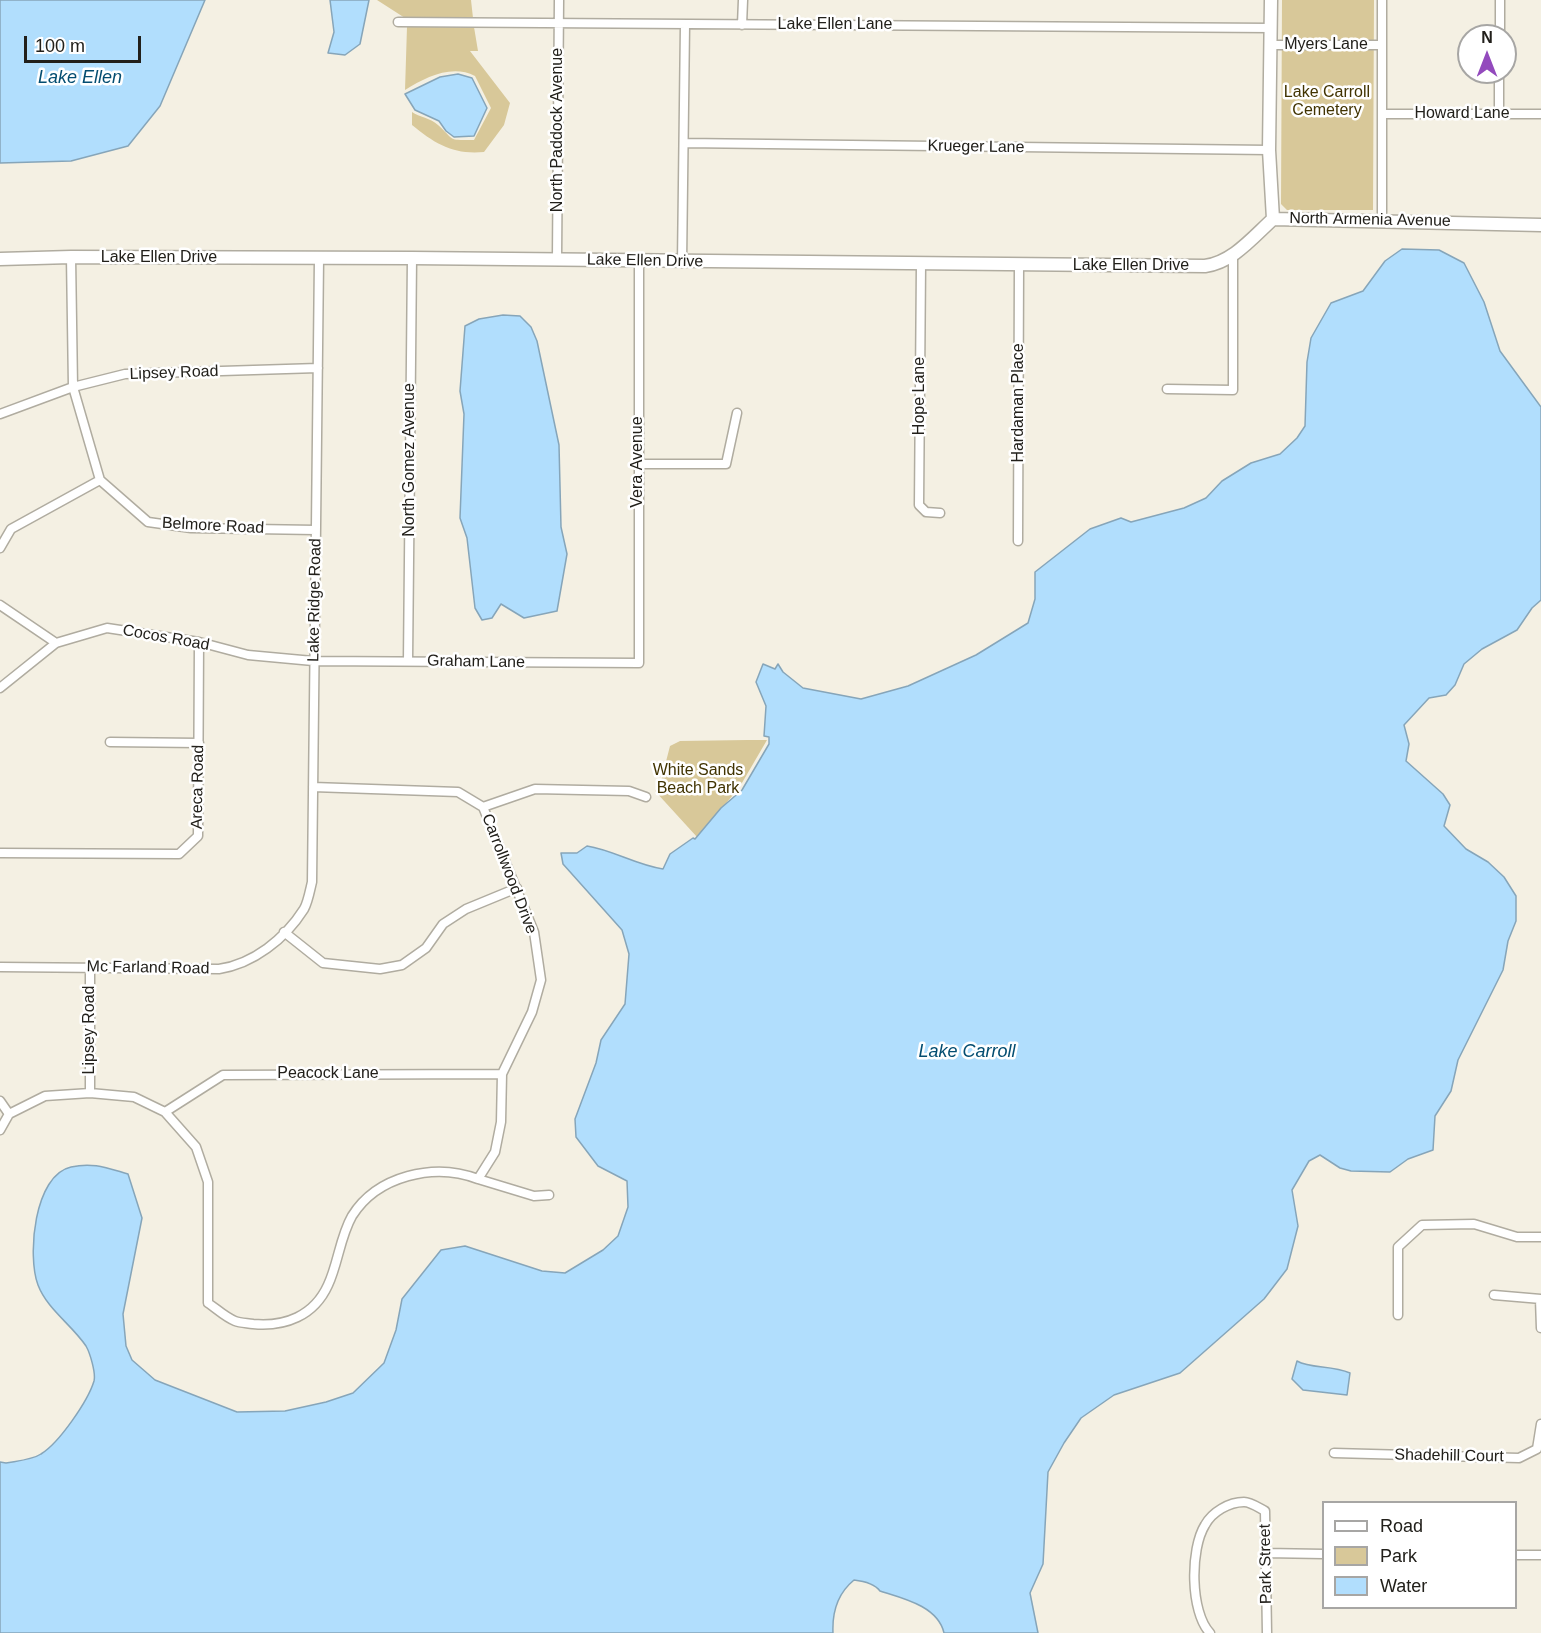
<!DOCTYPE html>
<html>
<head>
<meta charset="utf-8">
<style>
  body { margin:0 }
  #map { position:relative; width:1541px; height:1633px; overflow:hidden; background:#f4f0e3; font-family:Helvetica,sans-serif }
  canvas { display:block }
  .legend { position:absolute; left:1322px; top:1501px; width:195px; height:108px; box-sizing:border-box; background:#fff; border:2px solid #a7a6a4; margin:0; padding:8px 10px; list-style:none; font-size:18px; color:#22201b }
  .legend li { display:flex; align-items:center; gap:12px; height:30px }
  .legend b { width:30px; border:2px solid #a7a6a4 }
  .north { position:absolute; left:1457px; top:24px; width:60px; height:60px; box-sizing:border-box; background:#fff; border:2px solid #a7a6a4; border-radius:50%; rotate:0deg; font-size:16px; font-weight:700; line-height:24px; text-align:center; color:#22201b }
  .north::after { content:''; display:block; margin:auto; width:21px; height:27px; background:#934abd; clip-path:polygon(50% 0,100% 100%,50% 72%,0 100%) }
  .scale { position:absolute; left:24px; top:36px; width:117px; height:27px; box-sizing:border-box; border:3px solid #22201b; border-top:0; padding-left:8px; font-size:18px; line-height:21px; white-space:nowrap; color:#22201b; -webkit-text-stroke:4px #fff; paint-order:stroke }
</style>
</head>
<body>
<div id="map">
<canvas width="1541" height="1633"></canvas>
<ul class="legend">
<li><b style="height:8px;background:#fff"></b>Road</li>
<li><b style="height:16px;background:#d8c899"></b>Park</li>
<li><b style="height:16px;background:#b1defd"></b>Water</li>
</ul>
<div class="north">N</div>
<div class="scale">100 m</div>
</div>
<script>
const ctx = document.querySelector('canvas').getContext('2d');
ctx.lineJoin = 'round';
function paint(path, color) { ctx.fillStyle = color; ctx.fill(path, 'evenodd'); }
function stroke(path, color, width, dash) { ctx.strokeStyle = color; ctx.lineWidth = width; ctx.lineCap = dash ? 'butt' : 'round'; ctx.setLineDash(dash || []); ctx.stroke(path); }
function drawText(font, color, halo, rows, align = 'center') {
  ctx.font = font + ' Helvetica,sans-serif'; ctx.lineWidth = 5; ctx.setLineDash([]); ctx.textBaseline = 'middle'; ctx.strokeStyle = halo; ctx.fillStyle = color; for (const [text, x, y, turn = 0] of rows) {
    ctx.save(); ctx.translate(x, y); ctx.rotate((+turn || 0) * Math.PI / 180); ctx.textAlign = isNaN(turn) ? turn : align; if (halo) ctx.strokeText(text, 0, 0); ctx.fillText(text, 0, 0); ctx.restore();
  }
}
paint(new Path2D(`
  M 377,0 L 471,0 L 473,18 L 405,18 Z
  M 1282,0 L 1374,0 L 1373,210 L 1287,210 L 1281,204 Z
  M 407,27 L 474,27 L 478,51 L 470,51 L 510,103 L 504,125 L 484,152 C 454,155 435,144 412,125 L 412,112 C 419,117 431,118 438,125 C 456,141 446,140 474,140 L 491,108 L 475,76 C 452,64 426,77 405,90 Z
  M 747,740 L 767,740 L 739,788 L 697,837 L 655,791 L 661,781 L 670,746 L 680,741 Z`), '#d8c899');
const water = new Path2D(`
  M 0,0 L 205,0 L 160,106 L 128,146 L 71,161 L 0,163 Z
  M 330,0 L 369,0 L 360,44 L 345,55 L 328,53 L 334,32 Z
  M 458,74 L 472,78 L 487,108 L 474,136 L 454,137 L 446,131 L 439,121 L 415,110 L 405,94 L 440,77 Z
  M 1402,249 L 1439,250 L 1464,263 L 1484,302 L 1500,351 L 1541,407 L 1541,600 L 1532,608 L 1517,630 L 1482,649 L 1464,664 L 1455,685 L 1446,695 L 1429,698 L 1404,725 L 1409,744 L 1406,761 L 1443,794 L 1450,805 L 1444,826 L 1466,849 L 1488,862 L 1504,877 L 1516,896 L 1516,921 L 1508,941 L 1503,970 L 1458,1060 L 1451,1091 L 1435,1116 L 1433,1150 L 1408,1159 L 1390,1172 L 1351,1171 L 1340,1168 L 1320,1155 L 1309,1161 L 1292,1190 L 1298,1226 L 1287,1269 L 1264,1299 L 1180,1373 L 1114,1395 L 1081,1418 L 1064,1443 L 1048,1472 L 1043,1564 L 1030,1593 L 1038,1633 L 944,1633 C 938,1606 902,1598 880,1591 C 874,1583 863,1581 854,1580 C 837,1594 832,1612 833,1633 L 0,1633 L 0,1462 L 6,1463 C 16,1461 32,1460 41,1454 C 59,1443 88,1401 94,1381 C 96,1373 90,1353 86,1346 C 72,1325 47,1309 38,1285 C 27,1256 34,1175 71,1167 C 93,1162 107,1168 128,1174 L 142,1218 L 123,1314 L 126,1346 L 132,1360 L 155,1380 L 237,1412 L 285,1411 L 326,1402 L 353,1393 L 384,1363 L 396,1330 L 402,1299 L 441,1250 L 465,1246 L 542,1271 L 565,1273 L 603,1250 L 618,1236 L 628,1207 L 627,1181 L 598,1166 L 576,1137 L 575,1119 L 596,1063 L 601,1040 L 625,1004 L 629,954 L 622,930 L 563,864 L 561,853 L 577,853 L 587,846 C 613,850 636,865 663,869 L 670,854 L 693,838 L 695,839 L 721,808 L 742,790 L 769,744 L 769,737 L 764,736 L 766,706 L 756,682 L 763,664 L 775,669 L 778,664 L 783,672 L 803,688 L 861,699 L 908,686 L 976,655 L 1028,623 L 1035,599 L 1035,572 L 1090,529 L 1121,518 L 1131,522 L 1184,508 L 1206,498 L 1222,481 L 1251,463 L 1280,454 L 1297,438 L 1305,426 L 1307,362 L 1311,338 L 1331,303 L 1363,291 L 1385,261 Z
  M 503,315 L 520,316 L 531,327 L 537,341 L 559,445 L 561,527 L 567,554 L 557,611 L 524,618 L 501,604 L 492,618 L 482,620 L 475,608 L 467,538 L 460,518 L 464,414 L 460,391 L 465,326 L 479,319 Z
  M 1297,1361 C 1311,1369 1331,1365 1350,1373 L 1347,1395 L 1303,1390 L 1292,1379 Z`);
paint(water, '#b1defd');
stroke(water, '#86a5b9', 1.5);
const street = new Path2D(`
  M 398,22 L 1271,28
  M 742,25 L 743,0
  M 1500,36 L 1500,0
  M 1270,45 L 1382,45
  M 1383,114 L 1541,114
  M 1499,114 L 1499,72
  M 684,143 L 1269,150
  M 1382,220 L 1382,0
  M 71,257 L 73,387 L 100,480 L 148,522 L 191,528 L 316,530
  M 557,259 L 559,0
  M 682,263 L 685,25
  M 921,264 L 919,505 L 926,512 L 940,513
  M 1167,389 L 1233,390 L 1233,255
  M 0,414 L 73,387 L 125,374 L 318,368
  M 638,464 L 726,464 L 737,413
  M 1018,541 L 1019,265
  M 0,548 L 11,529 L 100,480
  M 0,605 L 56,643
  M 408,661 L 412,258
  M 0,688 L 56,643 L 107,628 L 199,642 L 248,655 L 313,661 L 639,663 L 639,262
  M 110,742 L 199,743
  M 483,807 L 535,789 L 629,791 L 646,797
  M 0,853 L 179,854 L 198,836 L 199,642
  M 284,932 L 323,963 L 380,969 L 402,965 L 426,948 L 443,924 L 466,909 L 517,888
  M 0,967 L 219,969 C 253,964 285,939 304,909 C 308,902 310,890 312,882 L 319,259
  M 90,1093 L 90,967
  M 0,1101 L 9,1114
  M 165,1112 L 223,1075 L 502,1074
  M 0,1130 L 9,1114 L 45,1096 L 90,1093 L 134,1097 L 165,1112 L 196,1147 L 208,1182 L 208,1303 C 217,1309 225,1317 235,1321 C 240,1323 247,1323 253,1324 C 285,1327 314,1316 328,1285 C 338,1264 340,1237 352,1216 C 377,1176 434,1162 478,1179 L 495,1152 L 501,1122 L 502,1074 L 532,1012 L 541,980 L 534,932 L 483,807 L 458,792 L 313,787
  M 478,1179 L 534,1196 L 549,1195
  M 1494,1295 L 1541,1299
  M 1540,1299 L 1541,1328
  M 1398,1315 L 1398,1247 L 1422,1225 L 1474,1224 L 1517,1237 L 1541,1237
  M 1334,1453 L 1519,1458 L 1537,1449 L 1541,1424
  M 1265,1553 L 1324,1554
  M 1516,1555 L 1541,1555
  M 1210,1633 C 1190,1612 1190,1549 1205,1525 C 1212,1512 1229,1502 1244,1502 C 1251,1502 1259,1508 1265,1511 L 1267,1633`);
const secondary = new Path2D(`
  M 1271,0 L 1269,150 L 1273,219
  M 1273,219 L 1541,225
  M 0,259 L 71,257 L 412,258 L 1205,266 C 1233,262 1252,238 1273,219`);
stroke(street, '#b0aca0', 11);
stroke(secondary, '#b0aca0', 15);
stroke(street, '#fff', 8);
stroke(secondary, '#fff', 12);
drawText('16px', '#22201b', '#fff', [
  ["Lake Ellen Lane",835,25],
  ["Myers Lane",1326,45],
  ["Howard Lane",1462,114],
  ["North Paddock Avenue",558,130,-90],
  ["Krueger Lane",976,147,1],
  ["North Armenia Avenue",1370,220,1],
  ["Lake Ellen Drive",159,258],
  ["Lake Ellen Drive",645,261,1],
  ["Lake Ellen Drive",1131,266],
  ["Lipsey Road",174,373,-2],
  ["Hope Lane",920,396,-90],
  ["Hardaman Place",1019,403,-90],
  ["North Gomez Avenue",410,460,-90],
  ["Vera Avenue",638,462,-90],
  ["Belmore Road",213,526,3],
  ["Lake Ridge Road",315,600,-89],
  ["Cocos Road",166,638,10],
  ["Graham Lane",476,662,1],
  ["Areca Road",198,787,-89],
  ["Carrollwood Drive",509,874,69],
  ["Mc Farland Road",148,968,1],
  ["Lipsey Road",90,1030,-90],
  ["Peacock Lane",328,1074],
  ["Shadehill Court",1449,1456,1],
  ["Park Street",1266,1564,-91]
]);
drawText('16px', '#413301', '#fff', [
  ["Lake Carroll",1327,93],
  ["Cemetery",1327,111],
  ["White Sands",698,771],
  ["Beach Park",698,789]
]);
drawText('italic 18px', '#034d71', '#fff', [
  ["Lake Ellen",80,78],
  ["Lake Carroll",967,1052]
]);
</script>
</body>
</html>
